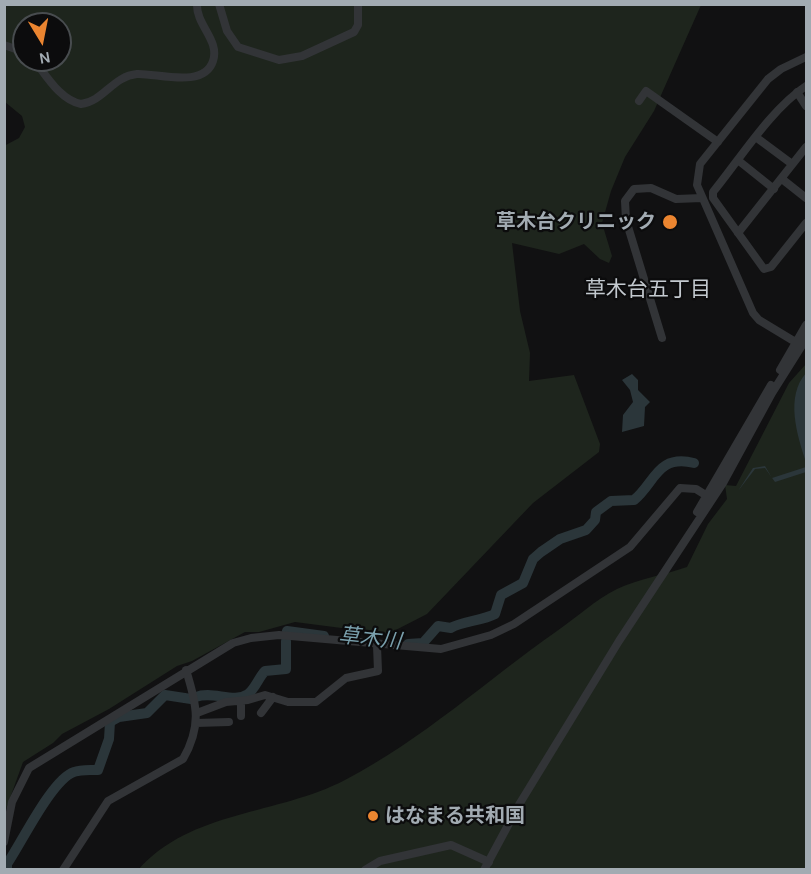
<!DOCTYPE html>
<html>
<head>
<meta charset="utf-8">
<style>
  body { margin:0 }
  #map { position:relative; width:811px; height:874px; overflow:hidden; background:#111112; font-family:Karla,sans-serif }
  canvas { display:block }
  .frame { position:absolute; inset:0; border:6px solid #a2abb2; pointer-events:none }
  .north { position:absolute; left:12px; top:12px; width:60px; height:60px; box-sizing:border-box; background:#0c0c0d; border:2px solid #484c4f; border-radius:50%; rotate:170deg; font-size:16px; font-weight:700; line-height:24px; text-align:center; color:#a2abb2 }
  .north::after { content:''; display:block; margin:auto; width:21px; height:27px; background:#eb8530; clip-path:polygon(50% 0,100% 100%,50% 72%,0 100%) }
</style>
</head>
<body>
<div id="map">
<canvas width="811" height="874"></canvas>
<div class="frame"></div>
<div class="north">N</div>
</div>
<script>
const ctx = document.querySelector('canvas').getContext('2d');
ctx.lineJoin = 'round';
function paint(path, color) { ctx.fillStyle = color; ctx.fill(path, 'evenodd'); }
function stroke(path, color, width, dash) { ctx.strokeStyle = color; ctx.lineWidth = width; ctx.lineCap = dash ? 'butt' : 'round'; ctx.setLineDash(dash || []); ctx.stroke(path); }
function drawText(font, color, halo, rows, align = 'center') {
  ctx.font = font + ' Karla,"Noto Sans JP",sans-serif'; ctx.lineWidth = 4.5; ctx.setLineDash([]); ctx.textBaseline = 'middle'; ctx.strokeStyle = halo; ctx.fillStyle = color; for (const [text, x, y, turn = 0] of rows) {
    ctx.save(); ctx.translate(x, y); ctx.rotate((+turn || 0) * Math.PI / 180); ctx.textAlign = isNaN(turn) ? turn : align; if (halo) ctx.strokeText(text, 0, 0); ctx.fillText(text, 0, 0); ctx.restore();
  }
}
paint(new Path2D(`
  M 5,5 L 701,5 L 654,111 L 625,157 L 611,191 L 602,223 L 612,256 L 609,263 L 600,259 L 584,244 L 559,254 L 512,243 L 520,311 L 530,353 L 529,381 L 574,375 L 600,444 L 599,452 L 533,503 L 427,614 L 388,634 L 295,622 L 259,632 L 245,632 L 192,661 L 177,666 L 109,709 L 62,734 L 53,743 L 23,762 L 5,812 L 4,146 L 19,138 L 25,127 L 22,116 L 5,102 ZM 24,24 L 60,24 L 60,60 L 24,60 Z
  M 806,364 L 806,869 L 138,870 C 191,810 278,815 345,780 C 422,740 487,680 557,631 C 576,618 596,599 617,589 C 638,579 664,575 687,567 L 708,524 L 727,499 L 725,485 L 736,486 L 789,383 Z`), '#1e251d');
paint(new Path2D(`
  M 806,373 L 806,462 C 797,435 785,397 806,373 Z
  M 632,374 L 638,380 L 638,390 L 650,402 L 645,407 L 644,426 L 622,432 L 623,415 L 633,402 L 630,390 L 622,380 Z
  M 765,466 L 772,478 L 806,467 L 806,472 L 775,482 L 765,468 L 755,469 L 738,491 L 753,468 Z`), '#2b363a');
stroke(new Path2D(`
  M 287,631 L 324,636
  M 408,644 L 423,643 L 438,626 L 451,628 C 461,621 482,621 495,614 L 501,595 L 523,583 L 533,559 L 541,552 L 560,539 L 586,530 L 595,520 L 596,512 L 611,501 L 634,500 C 655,483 657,454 694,463
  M 196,697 C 212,690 234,704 248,694 C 255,689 259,677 265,671 L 286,669 L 286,641
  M 7,870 L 7,864 C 21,844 52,779 74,772 C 81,769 91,770 98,770 L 109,739 L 110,722 L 119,717 L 147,713 L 165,695 L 191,699`), '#2b363a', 10);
stroke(new Path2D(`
  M 219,4 L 227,31 L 238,47 L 279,60 L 302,56 L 354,32 L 358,25 L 358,4
  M 4,45 L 24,52
  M 34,60 C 46,75 60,100 81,104 C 104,101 113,76 137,74 C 157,73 204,89 213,61 C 220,40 196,25 197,4
  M 806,86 C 771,109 740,159 713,192 L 713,198 L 764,269 L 771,267 L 806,223
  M 797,92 L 806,106
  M 639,101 L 646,91 L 718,142
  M 757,138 L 792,164
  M 739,161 L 774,189
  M 782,179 L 806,198
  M 738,233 L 806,147
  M 662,338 L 626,220 L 625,201 L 634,189 L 651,188 L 676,199 L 702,198
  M 802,346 L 759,320 L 753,313 L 697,185 L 700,164 L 768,79 L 781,69 L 806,57
  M 780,370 L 806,325
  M 697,512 L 771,385
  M 241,701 L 241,716
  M 197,713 L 226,702 L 248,700 L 265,695 L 288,702 L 316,702 L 346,678 L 378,671 L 377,646
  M 261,713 L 273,697
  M 196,723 L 229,722
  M 4,842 L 12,802 L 29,768 L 233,643 L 251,638 L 279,635 L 441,649 L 491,635 L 514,624 L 630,547 L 680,488 L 696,489 L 712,499
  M 63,870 L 108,801 L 183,759 C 202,726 197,705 186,670
  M 365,870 L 380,861 L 451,845 L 489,862
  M 484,870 L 520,803 L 619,641 L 723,483 L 772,393 L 806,339`), '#323437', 8);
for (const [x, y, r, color] of [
  [670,222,8,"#eb8530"],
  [373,816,6,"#eb8530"]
]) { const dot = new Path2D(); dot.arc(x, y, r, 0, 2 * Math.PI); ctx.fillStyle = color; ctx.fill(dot); stroke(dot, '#0c0c0d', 2); }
drawText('bold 20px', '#a2abb2', '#0c0c0d', [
  ["草木台クリニック",656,222],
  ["はなまる共和国",385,816,"left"]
], 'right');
drawText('21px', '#c3c9cf', '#0c0c0d', [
  ["草木台五丁目",648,290]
]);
drawText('italic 21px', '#7aa0ad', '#0c0c0d', [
  ["草木川",370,639,6]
]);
</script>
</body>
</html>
